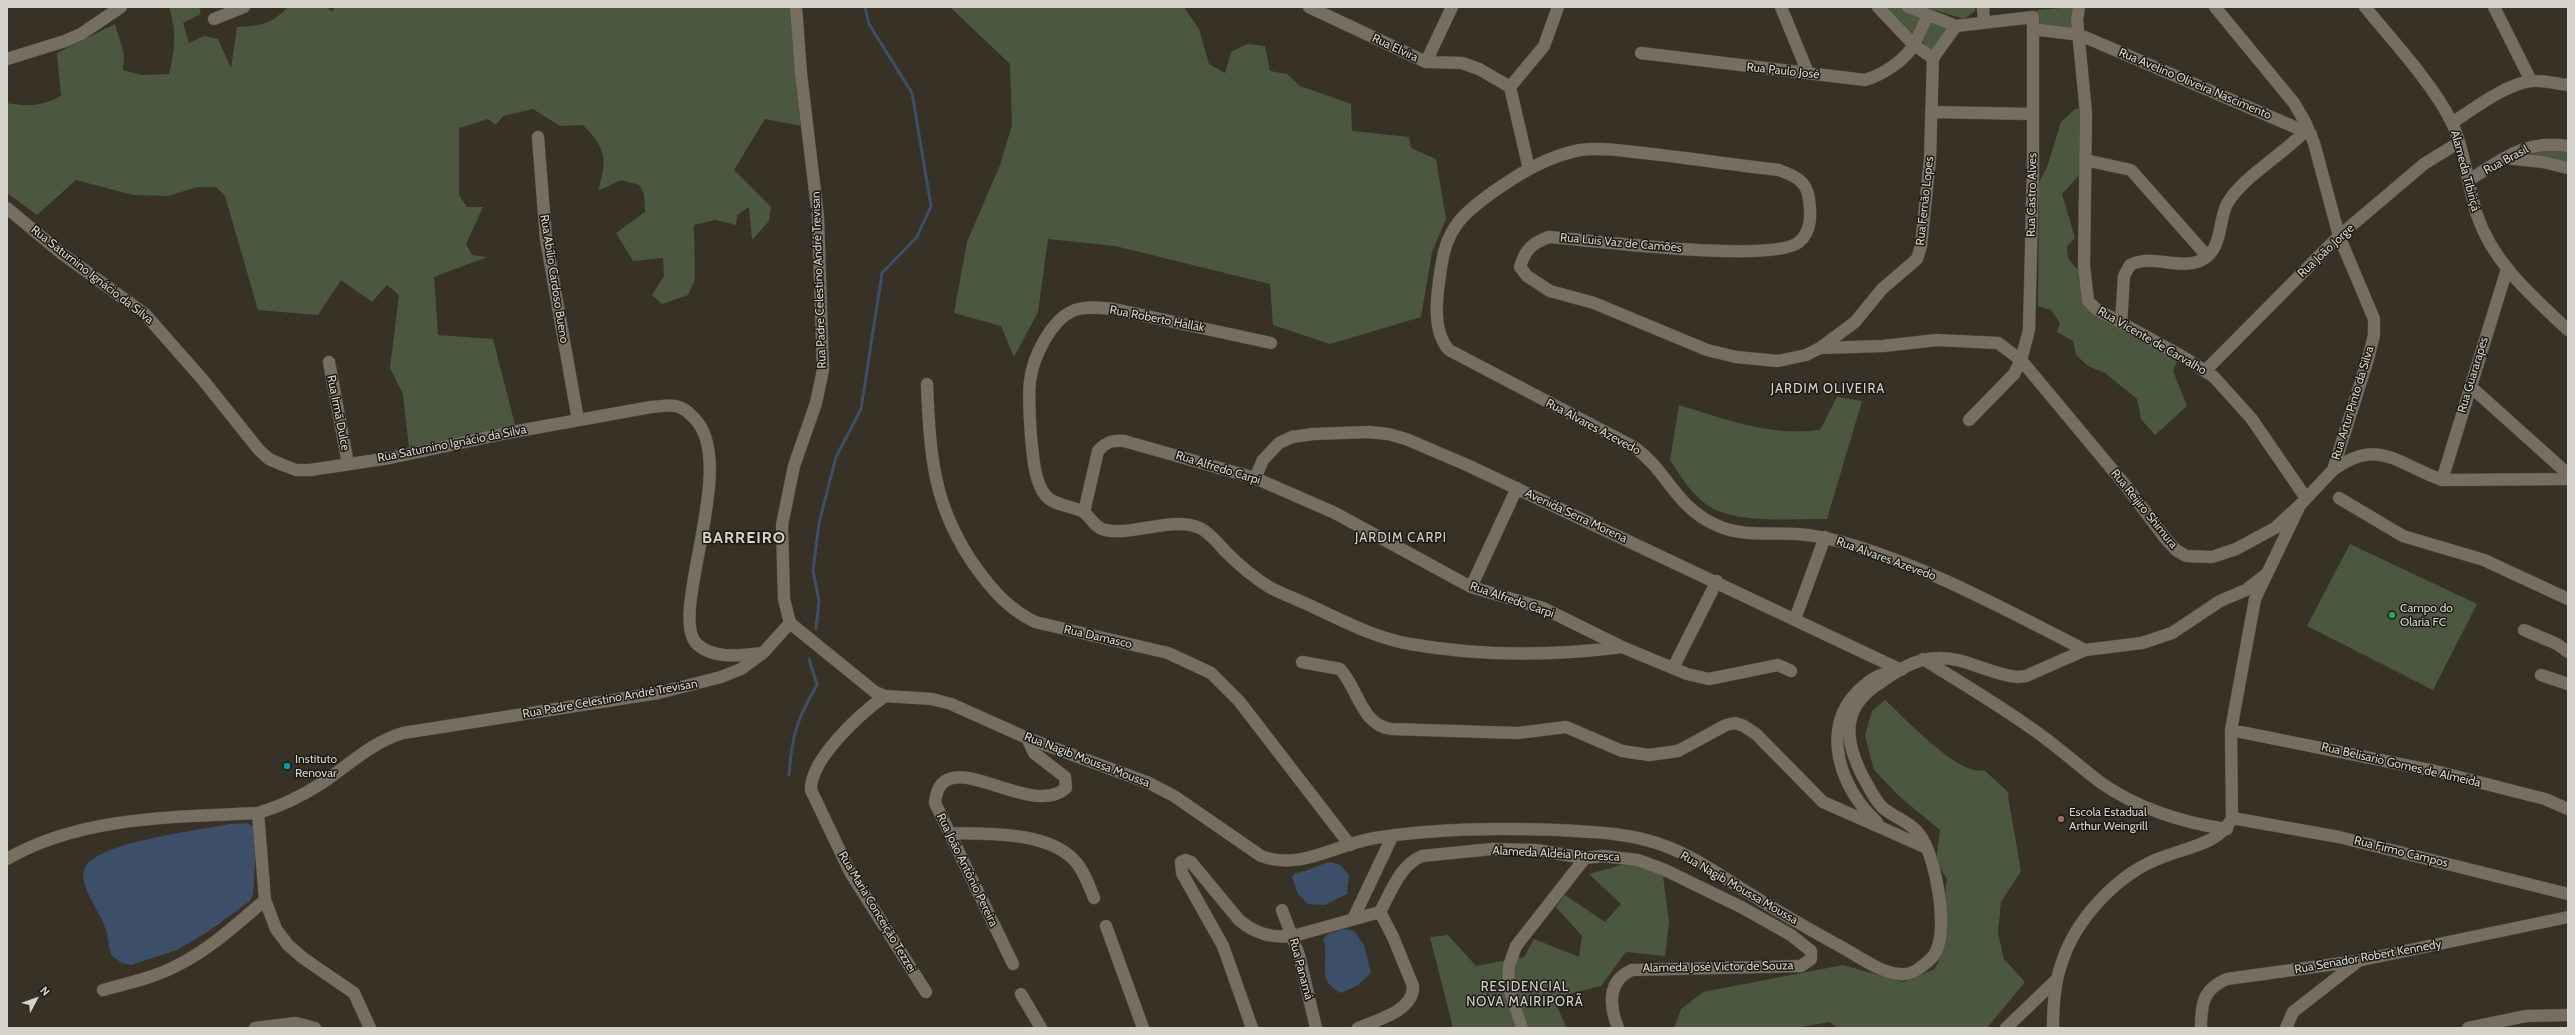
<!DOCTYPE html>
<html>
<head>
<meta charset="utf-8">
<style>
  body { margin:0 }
  #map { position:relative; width:2575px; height:1035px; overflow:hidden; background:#373225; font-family:Cabin,sans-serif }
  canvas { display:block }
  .frame { position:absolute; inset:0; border:8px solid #d6d3cb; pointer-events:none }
  .north { position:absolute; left:16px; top:979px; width:40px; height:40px; -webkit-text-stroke:3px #1c1a14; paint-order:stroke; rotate:49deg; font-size:11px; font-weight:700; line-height:16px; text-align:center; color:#d6d3cb }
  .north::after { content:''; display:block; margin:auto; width:14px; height:18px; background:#d6d3cb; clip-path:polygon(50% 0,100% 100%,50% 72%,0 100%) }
</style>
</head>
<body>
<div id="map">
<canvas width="2575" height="1035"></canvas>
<div class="frame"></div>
<div class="north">N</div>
</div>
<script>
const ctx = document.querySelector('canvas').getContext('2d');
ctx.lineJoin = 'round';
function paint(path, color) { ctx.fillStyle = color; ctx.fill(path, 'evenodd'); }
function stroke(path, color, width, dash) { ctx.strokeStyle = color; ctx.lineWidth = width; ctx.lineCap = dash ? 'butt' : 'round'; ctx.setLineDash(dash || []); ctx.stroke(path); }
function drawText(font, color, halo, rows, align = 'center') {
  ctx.font = font + ' Cabin,sans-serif'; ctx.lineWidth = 3; ctx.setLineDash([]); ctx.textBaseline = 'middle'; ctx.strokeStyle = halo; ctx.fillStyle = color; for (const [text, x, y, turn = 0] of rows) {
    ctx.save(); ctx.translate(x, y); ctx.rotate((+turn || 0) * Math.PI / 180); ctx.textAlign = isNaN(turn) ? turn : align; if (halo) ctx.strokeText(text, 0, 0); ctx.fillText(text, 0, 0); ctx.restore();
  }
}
paint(new Path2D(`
  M 169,7 L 199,7 L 201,14 L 183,23 L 189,43 L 204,36 L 218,39 L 231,68 L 237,27 C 260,26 272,24 288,7 L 327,7 L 332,12 L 335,7 L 792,7 L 807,127 L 765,119 L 734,170 L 771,207 L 769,221 L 752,240 L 749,207 L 737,215 L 736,225 L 715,220 L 694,225 L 695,279 L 688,295 L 662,304 L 652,295 L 664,276 L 663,258 L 633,261 L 616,233 L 645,212 L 644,194 L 639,185 L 621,180 L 598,191 C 608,160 606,148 583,125 L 560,126 L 533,109 L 503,116 L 496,125 L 488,119 L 459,128 L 459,195 L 467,207 L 483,207 L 466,244 L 472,255 L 487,257 L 434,277 L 438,335 L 493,339 L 515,425 L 409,448 L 403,394 L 390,368 L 399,295 L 387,285 L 372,302 L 341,280 L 318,315 L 258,310 L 225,196 L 216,187 L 197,187 L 168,196 L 133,195 L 76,180 L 37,215 L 7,193 L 7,103 C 27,107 43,106 61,96 L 57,53 L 115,24 L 124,54 L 123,70 L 141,75 L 169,74 C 175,50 177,31 169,7 Z
  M 950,7 L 1184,7 L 1199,29 L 1209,64 L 1225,73 L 1231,52 L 1247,44 L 1265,46 L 1270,71 L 1287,74 L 1300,86 L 1351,104 L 1352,131 L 1409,137 L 1411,148 L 1436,159 L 1446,219 L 1432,252 L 1421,317 L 1330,344 L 1273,325 L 1270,284 L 1115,246 L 1048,239 L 1038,312 L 1014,357 L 1001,326 L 954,313 L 967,242 L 1000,165 L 1012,125 L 1010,64 Z
  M 1886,7 L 1906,7 L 1922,19 L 1915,27 L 1914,37 Z
  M 1924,7 L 1975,7 L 1975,11 L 1964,19 Z
  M 2074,7 L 2074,28 L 2037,26 L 2037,10 Z
  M 1932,20 L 1953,27 L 1931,51 L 1920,39 Z
  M 2082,108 L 2083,171 L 2062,194 L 2075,238 L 2067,246 L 2068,258 L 2076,268 L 2083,269 L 2085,298 L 2178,359 L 2173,371 L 2187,406 L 2155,435 L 2141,419 L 2137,399 L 2105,373 L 2088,366 L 2076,355 L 2073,341 L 2057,332 L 2060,323 L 2051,310 L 2038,306 L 2039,182 L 2047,167 L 2061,122 L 2075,109 Z
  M 2568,149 L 2568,163 L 2532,154 L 2532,150 Z
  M 1837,397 L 1862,401 L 1827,519 C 1792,518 1729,526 1702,501 C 1689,490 1679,474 1670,460 L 1679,405 C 1728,420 1768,436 1820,430 Z
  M 2350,544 L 2477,604 L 2433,690 L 2307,626 Z
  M 1885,700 C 1903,716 1960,778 1984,770 L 2009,793 L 2008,796 L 2021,871 L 2001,902 L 1998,933 L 2004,959 L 2025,982 L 1987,1028 L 1837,1028 L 1830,1022 L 1796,1028 L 1674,1028 L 1681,1009 L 1703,992 L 1843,965 L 1903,982 L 1935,969 L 1946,943 L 1943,908 L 1947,879 L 1936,861 L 1940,830 L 1900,797 L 1874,770 L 1865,735 L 1872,711 Z
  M 1625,864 L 1644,866 L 1663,876 L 1669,922 L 1665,956 L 1626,952 L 1601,986 L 1553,998 L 1566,1026 L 1562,1028 L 1453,1028 L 1430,937 L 1448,935 L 1476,966 L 1524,957 L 1534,939 L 1579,957 L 1582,936 L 1556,907 L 1565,895 L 1605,922 L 1621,904 L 1589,874 Z`), '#4c5740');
paint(new Path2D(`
  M 247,823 L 253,826 L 256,848 L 253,894 L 250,901 L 209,931 L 177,950 L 131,965 L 122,963 L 112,956 C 108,948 109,939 106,930 C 102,914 79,887 84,870 C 92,842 202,830 230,824 Z
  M 1331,862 L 1340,865 L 1349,875 L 1347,894 L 1325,905 L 1308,904 L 1298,894 L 1292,877 L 1295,873 C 1308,872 1318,864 1331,862 Z
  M 1344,929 L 1354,931 L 1364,945 L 1371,973 L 1358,985 L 1341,993 C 1314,980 1331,961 1323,939 L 1328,934 Z`), '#3d4f68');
stroke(new Path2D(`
  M 816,629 L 819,601 L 813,571 L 819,523 L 836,457 L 861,409 L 882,273 L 917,237 L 931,206 L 912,93 L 869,24 L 865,7
  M 789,775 C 792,735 797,719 817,685 L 809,659`), '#3d4f68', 3);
const street = new Path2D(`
  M 1309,7 L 1426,62 L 1462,63 L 1479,69 L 1510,87
  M 1781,7 L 1808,73
  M 1878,7 L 1914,45 L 1933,58
  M 1908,7 L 1956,26 L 2033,17 L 2033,168 L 2029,330 L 2021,360 L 2014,374 L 1969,420
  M 1983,7 L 1984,21
  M 2079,7 L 2077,20 L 2086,113 L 2084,266 L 2088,301 L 2096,309 L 2185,358 L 2214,377 L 2251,418 L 2306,498
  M 2365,7 C 2392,40 2433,84 2451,121 C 2464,147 2468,187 2477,215 C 2493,263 2532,296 2568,330
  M 2494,7 L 2531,81
  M 214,19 L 244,7
  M 2033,29 L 2080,35 L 2311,134
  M 1641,53 L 1865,80 C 1882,75 1906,60 1914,44 C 1919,35 1923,25 1928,16
  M 1933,58 L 1956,26
  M 7,59 L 65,41 L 81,34 L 121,7
  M 1426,62 L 1452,7
  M 1931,112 L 2033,114
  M 2452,123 C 2473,109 2506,84 2531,81 C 2543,80 2557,84 2568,85
  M 538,137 L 546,239 L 578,420
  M 2505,158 L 2543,162 L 2568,168
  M 2085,160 L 2131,170 L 2207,256
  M 1529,169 L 1510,87 L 1544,46 L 1558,7
  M 2469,180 C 2503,159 2526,139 2568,146
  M 7,208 L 61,253 L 145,314 L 203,380 L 259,450 L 269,459 L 283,465 L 296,470 L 310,470 L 390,458 L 507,433 L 651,407 C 659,407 668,404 675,406 C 683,407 688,412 693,417 C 742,462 665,618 698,645 C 716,660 742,655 763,653
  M 2121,323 L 2124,276 L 2130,265 C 2152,253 2179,271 2202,260 C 2223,249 2218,221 2227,204 C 2241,178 2284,154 2305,131
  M 1271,343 L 1114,309 C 1101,308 1088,306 1075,310 C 1051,319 1033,357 1030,381 C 1028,399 1030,419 1031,437 C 1033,455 1034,482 1046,496 C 1054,505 1071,506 1082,511 C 1091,516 1093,527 1105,530 C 1135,536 1170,516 1200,528 C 1210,533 1218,543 1225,551 C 1238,564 1253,577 1269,587 C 1282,594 1296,599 1309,605 C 1341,620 1375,638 1410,644 C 1479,656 1553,656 1622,647
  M 1820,348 L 1855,322 L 1882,289 L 1917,259 L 1921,246 L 1930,159 L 1933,58
  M 329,362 L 348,464
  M 2205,371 L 2339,236 L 2424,164 L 2458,143
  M 927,384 C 930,456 933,508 977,569 C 994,592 1009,609 1035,622 L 1168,653 L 1211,673 L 1239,701 L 1350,845
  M 2470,386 L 2568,474
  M 2333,470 C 2379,437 2397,464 2442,480 L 2568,479
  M 1255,478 L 1263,460 L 1279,443 L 1292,437 L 1313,434 L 1369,432 L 1388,434 L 1406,439 L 1467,465 L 1901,670
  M 2442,480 L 2507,269
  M 2339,498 L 2403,536 L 2484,560 L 2568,599
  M 1084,512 L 1098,451 C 1106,442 1112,440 1124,441 L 1255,478 L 1335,513 L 1471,587 L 1543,608 L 1622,647 L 1687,674 L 1709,679 L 1778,665 L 1791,671
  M 1471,587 L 1517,488
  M 1795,619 L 1825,537
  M 790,623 L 875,692 L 885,696 L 932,699 L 951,704 L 1027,738 L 1149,783 L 1174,796 L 1261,856 C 1301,871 1336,844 1375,838 C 1436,828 1498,828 1559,830 C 1594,832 1632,833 1665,846 C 1695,857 1721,876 1747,892 C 1779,912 1812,931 1845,949 C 1861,958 1880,972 1899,974 C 1907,975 1915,972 1921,967 C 1925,964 1931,959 1934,955 C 1950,932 1936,857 1920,835 C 1910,821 1894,818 1882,807 C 1874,799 1869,787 1863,777 C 1846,743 1840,712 1874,687 C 1893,674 1913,658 1938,658 C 1966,657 1990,675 2018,677 L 2026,676 L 2085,650 L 2142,643 L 2172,633 L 2220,601 L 2246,590 L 2264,576
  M 790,623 L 784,599 L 782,525 L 794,466 L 816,403 L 823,370 L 818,217 L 801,74 L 796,7
  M 2524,630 L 2557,644 L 2568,652
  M 2085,650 C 2006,610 1927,566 1842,542 C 1827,538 1812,535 1797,534 C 1770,532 1741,537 1716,525 C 1674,506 1668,471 1634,447 L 1449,350 C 1431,330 1437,293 1441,268 C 1446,229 1462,214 1493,192 C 1520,173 1548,156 1580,150 C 1601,147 1623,151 1644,153 C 1689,158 1734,165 1779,170 C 1795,176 1807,181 1809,199 C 1811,214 1812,231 1799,242 C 1773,264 1590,240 1549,237 C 1532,243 1525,250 1520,267 L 1527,276 L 1550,291 L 1594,303 L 1707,350 L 1736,357 L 1778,361 L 1806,355 L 1820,348 L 1883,346 L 1937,340 L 1998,343 L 2021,360 L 2126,486 L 2165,538 L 2176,550 L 2186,556 L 2212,557 L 2236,549 L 2275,528 L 2300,505
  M 1923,659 C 1962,683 2001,706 2038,733 C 2059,748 2079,766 2100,782 C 2136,808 2183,823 2227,829
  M 1302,662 L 1340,669 C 1358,688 1361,725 1391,729 L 1518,733 L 1566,727 L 1622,751 L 1649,755 L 1678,751 L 1726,725 L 1735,723 L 1744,726 L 1756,734 L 1823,802 L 1927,848
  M 1673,668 L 1717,581
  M 2541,675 L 2568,684
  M 885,696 C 861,713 810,759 811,790 L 850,872 L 926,992
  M 2231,730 L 2435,771 L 2545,799 L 2568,809
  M 258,813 L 265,900 L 276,929 L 288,945 L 303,958 L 354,993 L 370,1028
  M 2232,818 L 2339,837 L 2568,894
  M 1877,822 C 1841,790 1819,729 1858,691 C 1871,679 1876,675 1894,672
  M 950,833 C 986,834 1047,831 1074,860 C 1084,870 1089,886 1094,898
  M 7,859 C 81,816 175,817 258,813 C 282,806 302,796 322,783 C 349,765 372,742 403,733 L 658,693 L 721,677 L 741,669 L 763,653 L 790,623
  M 1282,910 L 1299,955 L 1316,1028
  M 1354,917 L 1393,835
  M 1106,926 L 1143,1028
  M 1013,964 L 935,803 C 941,738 1030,821 1066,788 L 1065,777 L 1034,753 L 1027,738
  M 103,990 C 128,983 153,978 176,966 C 209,950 237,924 265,900
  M 1021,994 L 1041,1028
  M 255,1028 L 296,1023 L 315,1028
  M 1252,1028 L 1223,946 L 1182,873 L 1181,862 L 1185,860 L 1191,862 L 1239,920 C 1256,934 1271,938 1293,936 L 1380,912 C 1391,892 1400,865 1422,856 L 1492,849 L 1536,850 L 1585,858 L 1603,856 L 1638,860 L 1665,870 L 1743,908 L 1791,935 L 1811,951 L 1811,959 L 1801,966 L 1632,970 C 1607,981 1609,1005 1618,1028
  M 1358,1028 C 1377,1020 1414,1011 1413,986 L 1393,937 L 1380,912
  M 1522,1028 L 1508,985 L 1509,966 L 1516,946 L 1585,858
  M 2006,1028 L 2056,980
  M 2053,1028 C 2053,1007 2054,985 2061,965 C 2075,919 2118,873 2163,857 C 2188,847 2220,844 2232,818 L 2231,730 L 2255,599 L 2300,505 L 2333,470 L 2368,359 L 2374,335 L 2374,319 L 2339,236 L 2314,143 L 2305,122 L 2294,103 L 2215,7
  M 2201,1028 C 2201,1004 2203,989 2227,979 L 2357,961 L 2568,917
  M 2286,1028 L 2293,1012 L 2357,962
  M 2468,1028 L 2526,1016 L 2568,1015`);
stroke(street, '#524d42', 13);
stroke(street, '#766f61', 12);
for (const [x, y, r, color] of [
  [2392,615,4,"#2e9e5b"],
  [287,766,4,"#0f9aa8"],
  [2061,819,4,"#8d6e63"]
]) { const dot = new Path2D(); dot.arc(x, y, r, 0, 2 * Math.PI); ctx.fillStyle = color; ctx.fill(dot); stroke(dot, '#1c1a14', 1.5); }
drawText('12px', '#d6d3cb', '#1c1a14', [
  ["Rua Elvira",1395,48,25],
  ["Rua Paulo José",1783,71,6],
  ["Rua Avelino Oliveira Nascimento",2195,84,23],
  ["Rua Brasil",2506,160,-28],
  ["Alameda Tibiriçá",2465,171,75],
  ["Rua Castro Alves",2032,195,-89],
  ["Rua Fernão Lopes",1925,201,-84],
  ["Rua Luis Vaz de Camões",1621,243,5],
  ["Rua João Jorge",2326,251,-43],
  ["Rua Saturnino Ignácio da Silva",92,275,38],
  ["Rua Abílio Cardoso Bueno",554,279,81],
  ["Rua Padre Celestino André Trevisan",819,280,-92],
  ["Rua Roberto Hallak",1157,319,11],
  ["Rua Vicente de Carvalho",2152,341,30],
  ["Rua Guararapes",2473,375,-73],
  ["Rua Artur Pinto da Silva",2353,403,-73],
  ["Rua Irmã Dulce",338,413,79],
  ["Rua Alvares Azevedo",1593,427,28],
  ["Rua Saturnino Ignácio da Silva",452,444,-11],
  ["Rua Alfredo Carpi",1218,468,17],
  ["Rua Reijiro Shimura",2144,509,51],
  ["Avenida Serra Morena",1576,516,25],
  ["Rua Alvares Azevedo",1886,559,20],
  ["Rua Alfredo Carpi",1512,600,19],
  ["Rua Damasco",1098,637,13],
  ["Rua Padre Celestino André Trevisan",610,699,-10],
  ["Rua Nagib Moussa Moussa",1087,760,21],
  ["Rua Belisario Gomes de Almeida",2401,765,13],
  ["Rua Firmo Campos",2401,852,14],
  ["Alameda Aldeia Pitoresca",1556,854,3],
  ["Rua João Antônio Pereira",967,870,64],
  ["Rua Nagib Moussa Moussa",1739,888,30],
  ["Rua Maria Conceição Tezzei",877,912,59],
  ["Rua Senador Robert Kennedy",2368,957,-10],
  ["Alameda José Victor de Souza",1718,967,-1],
  ["Rua Panamá",1301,969,75]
]);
drawText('12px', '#d6d3cb', '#1c1a14', [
  ["Campo do",2400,608],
  ["Olaria FC",2400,622],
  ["Instituto",295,759],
  ["Renovar",295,773],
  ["Escola Estadual",2069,812],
  ["Arthur Weingrill",2069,826]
], 'left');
ctx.letterSpacing = '1px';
drawText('13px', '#d6d3cb', '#1c1a14', [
  ["JARDIM OLIVEIRA",1828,389],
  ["JARDIM CARPI",1401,538],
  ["RESIDENCIAL",1525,987],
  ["NOVA MAIRIPORÃ",1525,1002]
]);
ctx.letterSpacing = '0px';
ctx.letterSpacing = '1px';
drawText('bold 16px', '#d6d3cb', '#1c1a14', [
  ["BARREIRO",744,538]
]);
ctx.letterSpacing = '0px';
</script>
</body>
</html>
